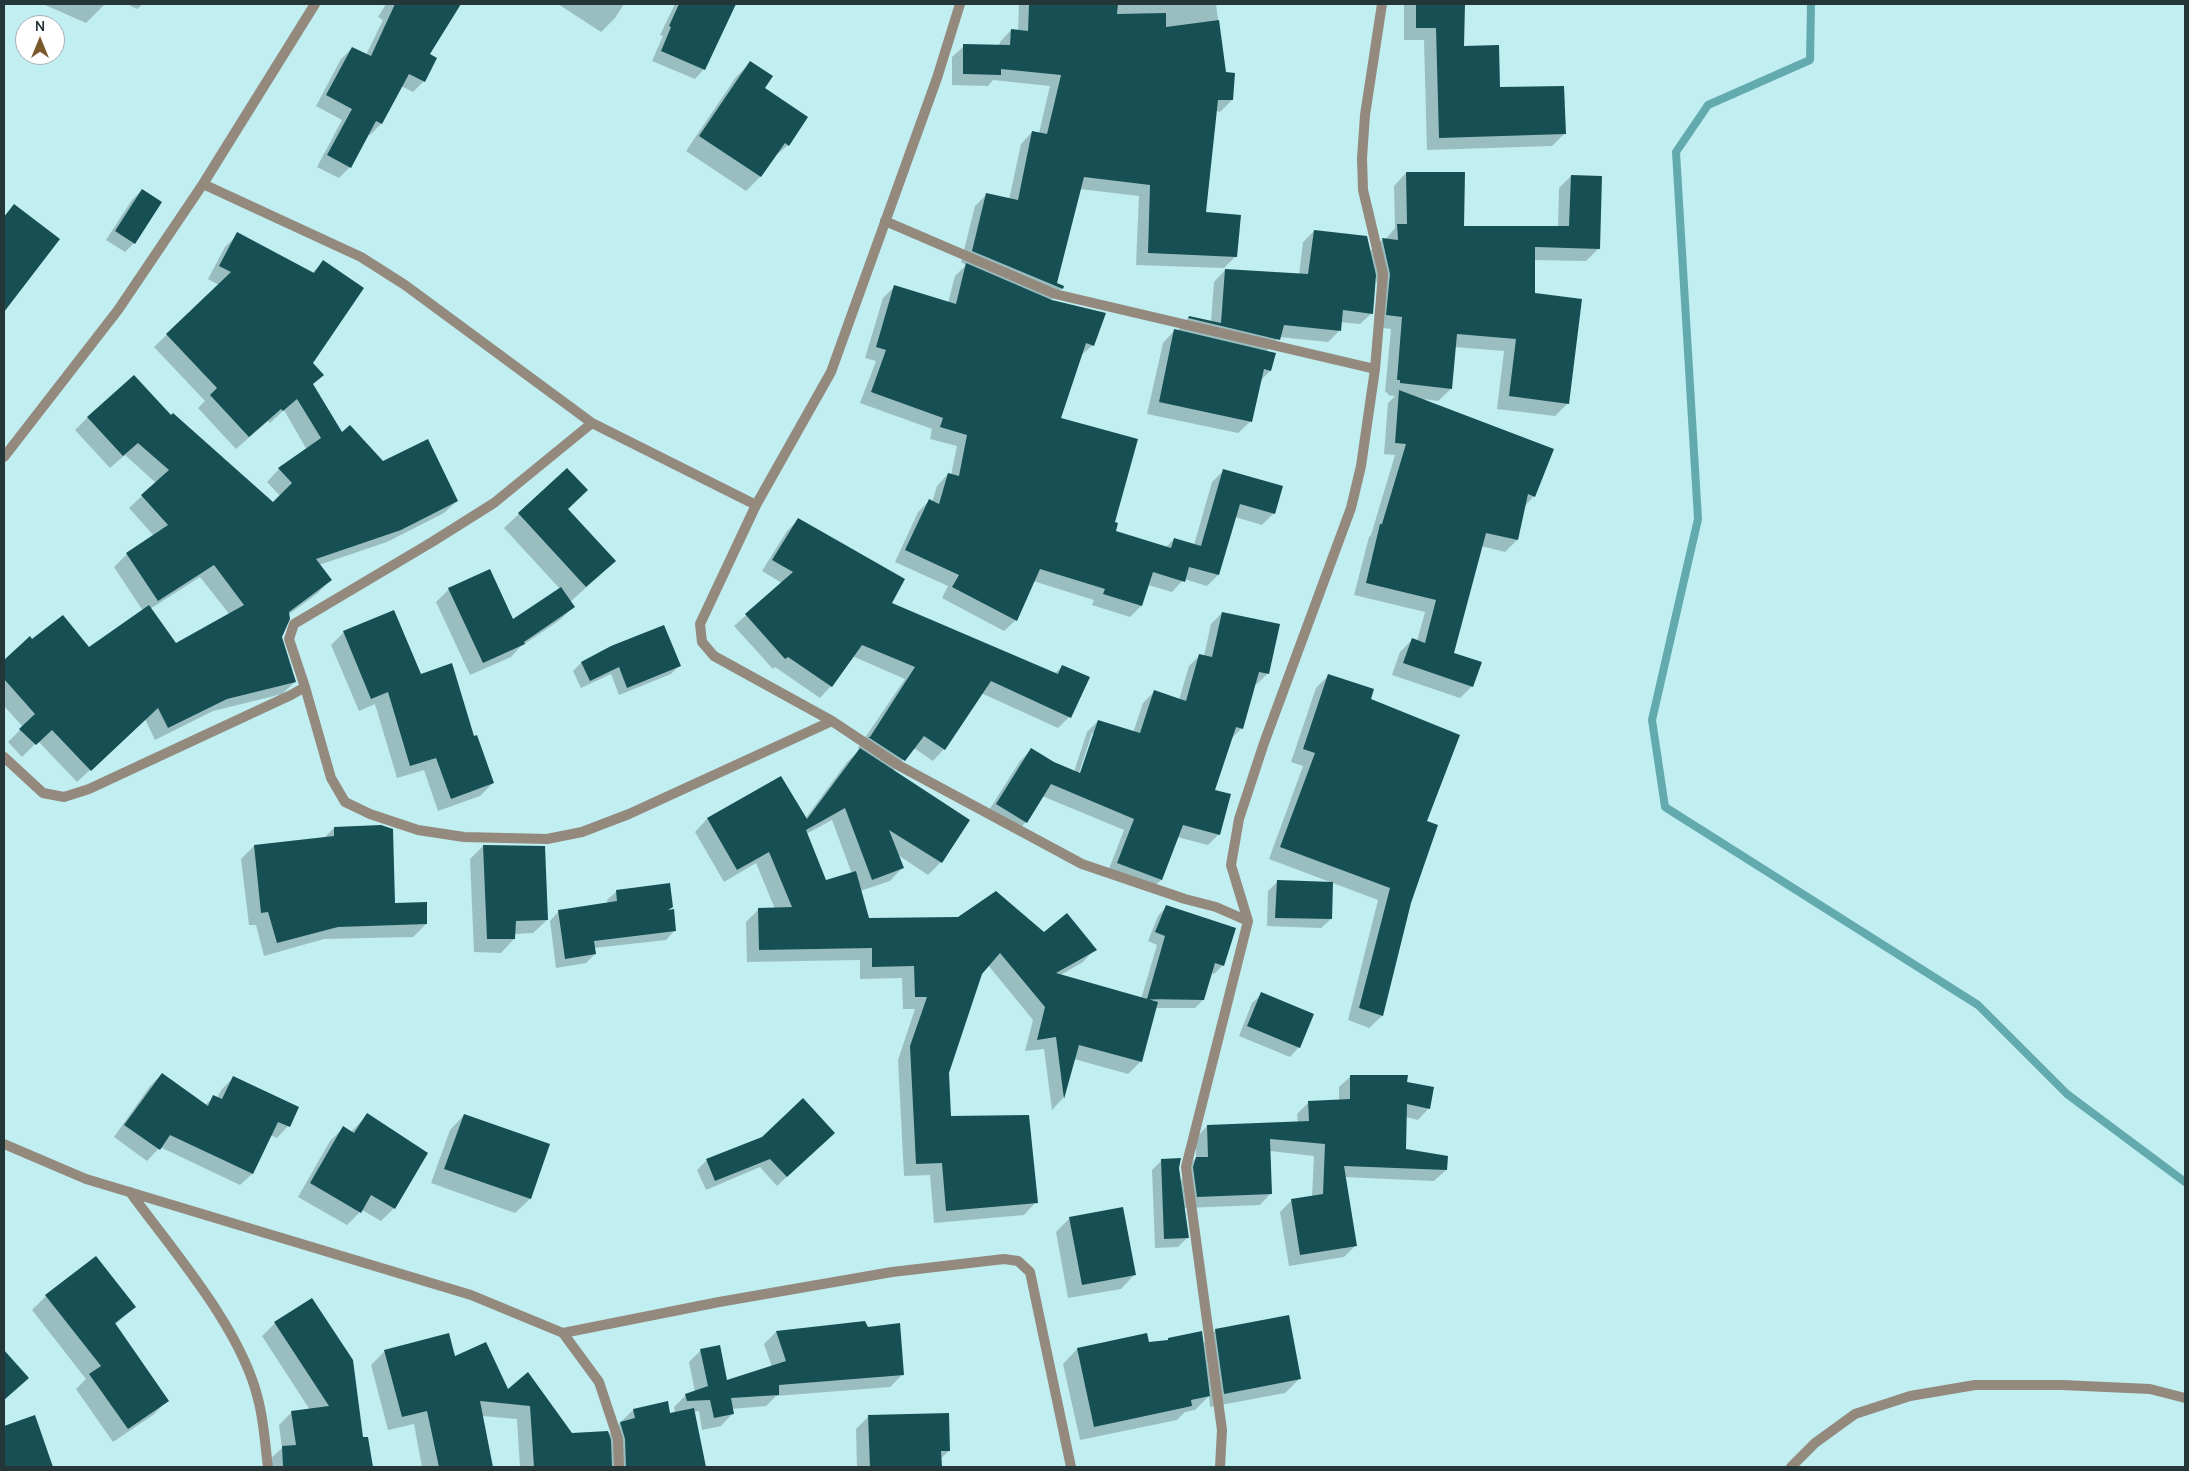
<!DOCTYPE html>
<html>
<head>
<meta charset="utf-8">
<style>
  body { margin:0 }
  #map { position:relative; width:2189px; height:1471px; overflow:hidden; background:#c1eef1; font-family:Manrope,sans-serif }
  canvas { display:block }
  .frame { position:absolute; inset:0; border:5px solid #243637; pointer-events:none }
  .north { position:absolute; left:15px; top:15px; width:50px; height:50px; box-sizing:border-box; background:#fff; border:1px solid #a7afaf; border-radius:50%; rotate:0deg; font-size:14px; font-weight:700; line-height:20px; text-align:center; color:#243637 }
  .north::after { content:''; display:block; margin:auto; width:18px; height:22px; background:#79582f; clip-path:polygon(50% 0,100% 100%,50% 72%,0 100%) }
</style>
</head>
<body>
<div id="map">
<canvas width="2189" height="1471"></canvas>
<div class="frame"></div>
<div class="north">N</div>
</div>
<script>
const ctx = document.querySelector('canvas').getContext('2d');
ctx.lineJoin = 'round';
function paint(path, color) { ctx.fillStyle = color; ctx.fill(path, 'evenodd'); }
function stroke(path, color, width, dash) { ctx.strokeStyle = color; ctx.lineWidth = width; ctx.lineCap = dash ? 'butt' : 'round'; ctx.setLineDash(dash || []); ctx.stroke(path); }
paint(new Path2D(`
  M 43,4 L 105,4 L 86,23 Z
  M 127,4 L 143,4 L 137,9 Z
  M 386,4 L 459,4 L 428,55 L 424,81 L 413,92 L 401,86 L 381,124 L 370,135 L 368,134 L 350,167 L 339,178 L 317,167 L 342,120 L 316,106 L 341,59 L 352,48 L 366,55 L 383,20 L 378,17 Z
  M 558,4 L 624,4 L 615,18 L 601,32 Z
  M 675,4 L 725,4 L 733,7 L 704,69 L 695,79 L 652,61 L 663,36 L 660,35 Z
  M 1019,4 L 1216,4 L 1225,73 L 1232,100 L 1220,112 L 1216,111 L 1204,213 L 1236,256 L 1224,268 L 1136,265 L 1139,196 L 1080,189 L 1056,284 L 1062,288 L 1050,301 L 1093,345 L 1080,356 L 1059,419 L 1113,523 L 1114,532 L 1165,548 L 1174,539 L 1194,545 L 1212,482 L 1224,470 L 1281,487 L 1273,514 L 1262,525 L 1235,517 L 1218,575 L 1207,586 L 1184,579 L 1172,592 L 1148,585 L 1141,606 L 1130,617 L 1092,605 L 1094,600 L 1033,581 L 1016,620 L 1004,631 L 942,598 L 948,586 L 895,562 L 918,512 L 929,501 L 932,502 L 937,486 L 948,474 L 951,475 L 957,446 L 930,439 L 932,429 L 860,403 L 876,361 L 865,358 L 883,298 L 894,287 L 948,303 L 955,276 L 966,265 L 961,262 L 975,206 L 987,194 L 1009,200 L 1021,144 L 1032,132 L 1039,133 L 1050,86 L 993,80 L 988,86 L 952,85 L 952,57 L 964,46 L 999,46 L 1000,42 L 1011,30 L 1018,31 Z
  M 1404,4 L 1463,4 L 1463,48 L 1499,88 L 1564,134 L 1552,146 L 1427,150 L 1424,40 L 1404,40 Z
  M 750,63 L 788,145 L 773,158 L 760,177 L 746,191 L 686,151 L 736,77 Z
  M 1406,173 L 1462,228 L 1558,228 L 1559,188 L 1571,176 L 1599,248 L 1586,261 L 1533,260 L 1533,294 L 1568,403 L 1555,416 L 1497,409 L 1504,351 L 1454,347 L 1451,389 L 1438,401 L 1424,399 L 1534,496 L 1525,506 L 1517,540 L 1505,552 L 1481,546 L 1453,653 L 1472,686 L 1460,698 L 1392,675 L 1400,652 L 1412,640 L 1417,641 L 1425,612 L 1354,595 L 1369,537 L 1371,535 L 1395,455 L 1384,454 L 1388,403 L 1395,396 L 1388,395 L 1388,393 L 1385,392 L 1391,329 L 1375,327 L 1378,287 L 1375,276 L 1372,313 L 1360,324 L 1340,322 L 1339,331 L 1328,342 L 1279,337 L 1266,352 L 1275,354 L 1270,371 L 1260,381 L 1251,421 L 1238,433 L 1147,414 L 1163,343 L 1175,330 L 1177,331 L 1189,317 L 1211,322 L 1214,282 L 1225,270 L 1299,275 L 1303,242 L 1314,231 L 1369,252 L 1382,240 L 1385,240 L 1395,228 L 1394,186 Z
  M 142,190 L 134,243 L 125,252 L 106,240 L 132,200 Z
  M 14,206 L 58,239 L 4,310 L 4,216 Z
  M 238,234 L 312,273 L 323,262 L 311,363 L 312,384 L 342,434 L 383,462 L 457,501 L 444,513 L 387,542 L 319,565 L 330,580 L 318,593 L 288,615 L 281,637 L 295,682 L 282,694 L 213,711 L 155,740 L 145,719 L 77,782 L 38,741 L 22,757 L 8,742 L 23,727 L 4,706 L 4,662 L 30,638 L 32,640 L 88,648 L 143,611 L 114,567 L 127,554 L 154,536 L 129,508 L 156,483 L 125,455 L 110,468 L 75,430 L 88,417 L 170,417 L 273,504 L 280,496 L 267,482 L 279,469 L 307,450 L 284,410 L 270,423 L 268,421 L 236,449 L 198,408 L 205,401 L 154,347 L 219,285 L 208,279 L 225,247 ZM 200,577 L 230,615 L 176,645 L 150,609 Z
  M 567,469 L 567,509 L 600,575 L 570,602 L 573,607 L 560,620 L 520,647 L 511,657 L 470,675 L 436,602 L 449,589 L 513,621 L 560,589 L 504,528 Z
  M 798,520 L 890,604 L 1054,674 L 1063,666 L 1069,717 L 1058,728 L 981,693 L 944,749 L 933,761 L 914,748 L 893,771 L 941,862 L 928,875 L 898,855 L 902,868 L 890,881 L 860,891 L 868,919 L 1044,934 L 1095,949 L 1083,962 L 1059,976 L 1141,999 L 1157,945 L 1148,941 L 1158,916 L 1166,907 L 1223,965 L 1214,974 L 1211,973 L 1203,1000 L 1195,1008 L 1155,1008 L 1141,1061 L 1128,1074 L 1074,1059 L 1063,1098 L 1052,1110 L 1044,1049 L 1025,1051 L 1033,1020 L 988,965 L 981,974 L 948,1073 L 950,1118 L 1036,1202 L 1024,1215 L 934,1223 L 930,1175 L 904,1176 L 898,1060 L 915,1009 L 903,1009 L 902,978 L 860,979 L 860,960 L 747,962 L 746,922 L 759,909 L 775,909 L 756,863 L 724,882 L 695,832 L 707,819 L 781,777 L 805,819 L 847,762 L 860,750 L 858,748 L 905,679 L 852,656 L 831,686 L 820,698 L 775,667 L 773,669 L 734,626 L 782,583 L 762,571 L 787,531 ZM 832,820 L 852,874 L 825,881 L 806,834 Z
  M 1222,613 L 1268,673 L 1257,684 L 1254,684 L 1242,728 L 1231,739 L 1214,791 L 1219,834 L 1208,845 L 1177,837 L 1161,880 L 1150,891 L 1107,874 L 1124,830 L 1042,796 L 1026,822 L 1015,833 L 986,815 L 1020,761 L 1031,750 L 1054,764 L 1074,772 L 1087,732 L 1098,721 L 1133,733 L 1143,703 L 1154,692 L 1179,700 L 1189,666 L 1200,655 L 1204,656 L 1211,624 ZM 1092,733 L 1095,733 L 1080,780 L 1077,779 Z
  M 344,632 L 420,676 L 473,738 L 493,783 L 480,796 L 438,811 L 424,770 L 397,778 L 375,704 L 359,711 L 331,645 Z
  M 625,642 L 679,666 L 671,674 L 619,695 L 611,674 L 581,688 L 573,671 L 581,663 Z
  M 1329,675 L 1370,700 L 1426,822 L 1409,903 L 1382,1016 L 1369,1028 L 1348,1020 L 1378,900 L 1269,859 L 1303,766 L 1291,762 L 1316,688 Z
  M 334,828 L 394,904 L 426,924 L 413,937 L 324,939 L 264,956 L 256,925 L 249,925 L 241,859 L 254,846 L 324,838 Z
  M 483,846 L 547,920 L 533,933 L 514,934 L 514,939 L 501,953 L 474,952 L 470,859 Z
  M 1277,882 L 1331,919 L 1321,928 L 1267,926 L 1268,891 Z
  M 617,891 L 672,906 L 667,911 L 675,930 L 666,940 L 594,948 L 595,954 L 586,963 L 556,968 L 550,921 L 559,911 L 608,904 L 607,900 Z
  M 1262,994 L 1299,1047 L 1290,1057 L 1239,1036 L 1252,1003 Z
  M 162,1074 L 205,1105 L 214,1097 L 217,1098 L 222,1089 L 234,1077 L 288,1126 L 277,1138 L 270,1135 L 252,1174 L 240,1185 L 160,1147 L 147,1161 L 114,1137 L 150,1086 Z
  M 1351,1076 L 1406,1083 L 1429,1108 L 1418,1120 L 1406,1117 L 1405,1150 L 1446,1170 L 1434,1181 L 1344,1177 L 1356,1245 L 1344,1257 L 1289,1266 L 1280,1212 L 1292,1200 L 1312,1197 L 1314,1156 L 1270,1151 L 1271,1193 L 1260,1205 L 1183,1208 L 1187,1238 L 1178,1247 L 1155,1248 L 1152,1170 L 1162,1160 L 1178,1168 L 1180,1186 L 1184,1170 L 1196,1158 L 1196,1138 L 1207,1126 L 1298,1123 L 1297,1114 L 1309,1102 L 1339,1101 L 1339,1087 Z
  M 368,1114 L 394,1208 L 381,1221 L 362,1210 L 347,1225 L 298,1197 L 330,1141 L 343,1128 L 351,1132 Z
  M 464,1115 L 549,1145 L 530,1199 L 515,1213 L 431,1183 L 450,1130 Z
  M 762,1138 L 824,1142 L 777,1186 L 760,1167 L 706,1190 L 697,1170 L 707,1160 Z
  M 1070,1218 L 1135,1274 L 1121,1289 L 1068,1298 L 1056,1232 Z
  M 95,1258 L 134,1307 L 115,1325 L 167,1401 L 153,1415 L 113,1442 L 76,1389 L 86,1379 L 32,1310 L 46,1296 Z
  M 311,1299 L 362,1439 L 367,1438 L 372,1467 L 270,1467 L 269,1460 L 282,1448 L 279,1425 L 292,1412 L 310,1410 L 262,1336 L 275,1323 Z
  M 864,1322 L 902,1375 L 890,1387 L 776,1396 L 766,1406 L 731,1409 L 732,1414 L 721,1426 L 702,1430 L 699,1411 L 693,1412 L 705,1467 L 520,1467 L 517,1419 L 482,1416 L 492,1467 L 422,1467 L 414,1424 L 388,1430 L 371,1365 L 385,1351 L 455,1358 L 507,1391 L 528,1374 L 571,1434 L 608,1435 L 633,1410 L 669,1415 L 675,1413 L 674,1407 L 686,1395 L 695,1392 L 689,1362 L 701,1350 L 726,1382 L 772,1367 L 764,1344 L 776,1332 Z
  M 1216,1330 L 1299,1379 L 1285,1393 L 1210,1407 L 1209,1396 L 1195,1410 L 1185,1412 L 1177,1420 L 1080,1440 L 1063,1364 L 1077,1349 L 1146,1335 L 1148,1344 L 1166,1342 L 1169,1339 L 1202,1344 Z
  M 869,1416 L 949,1451 L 940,1459 L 940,1467 L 857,1467 L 856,1429 Z
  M 28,1419 L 37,1424 L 51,1467 L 4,1467 L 4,1427 Z`), '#0003');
stroke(new Path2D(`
  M 1811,4 L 1810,60 L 1708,105 L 1676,152 L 1698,519 L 1652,720 L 1665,807 L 1978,1005 L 2067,1094 L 2185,1182`), '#63aaaf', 8);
paint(new Path2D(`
  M 395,4 L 461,4 L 430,54 L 437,58 L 425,82 L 409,74 L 382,124 L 376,121 L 351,168 L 327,155 L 352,109 L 326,95 L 352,47 L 371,56 Z
  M 679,4 L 736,4 L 705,70 L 661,51 L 671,27 L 669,26 Z
  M 1029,4 L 1118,4 L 1117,14 L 1166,13 L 1166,27 L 1219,20 L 1226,72 L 1235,73 L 1233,100 L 1218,100 L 1206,212 L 1241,215 L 1237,257 L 1148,253 L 1150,185 L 1084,177 L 1057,283 L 1064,286 L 1063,289 L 972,251 L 986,193 L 1018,200 L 1032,131 L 1047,134 L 1061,75 L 1001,69 L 1001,75 L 963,74 L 963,44 L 1010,45 L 1011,29 L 1028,31 Z
  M 1416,4 L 1465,4 L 1464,46 L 1499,45 L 1500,87 L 1564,86 L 1566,134 L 1439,138 L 1436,28 L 1416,28 Z
  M 750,61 L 773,76 L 765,88 L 808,117 L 789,146 L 785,143 L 761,177 L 699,136 Z
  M 1406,172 L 1465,172 L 1464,226 L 1569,226 L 1571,175 L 1602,176 L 1600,249 L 1535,247 L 1535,293 L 1582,299 L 1569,404 L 1509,396 L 1516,339 L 1457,334 L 1452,389 L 1400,383 L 1400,380 L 1397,380 L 1402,317 L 1386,315 L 1390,274 L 1382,238 L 1398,240 L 1397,224 L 1407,224 Z
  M 142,189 L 162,202 L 135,244 L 115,231 Z
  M 14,204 L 60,239 L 4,312 L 4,217 Z
  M 1314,230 L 1367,236 L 1376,275 L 1373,314 L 1343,310 L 1341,331 L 1284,325 L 1280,340 L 1188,318 L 1189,316 L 1221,323 L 1225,269 L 1308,274 Z
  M 237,232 L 314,273 L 323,260 L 364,288 L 313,363 L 324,375 L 313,384 L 342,432 L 350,425 L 383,461 L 428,439 L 458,501 L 401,530 L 316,559 L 332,580 L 289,612 L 290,619 L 282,637 L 296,682 L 227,699 L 168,728 L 158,708 L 91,771 L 52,730 L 36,745 L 19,729 L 35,714 L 4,679 L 4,660 L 30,636 L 32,639 L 63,615 L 89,647 L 149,605 L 176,643 L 244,605 L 214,565 L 158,601 L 126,553 L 168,525 L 141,495 L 169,470 L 138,443 L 123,456 L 87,417 L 134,375 L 171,415 L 173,413 L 273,502 L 292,483 L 278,468 L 321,438 L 297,399 L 283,411 L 281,409 L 249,437 L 210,395 L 217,388 L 166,334 L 231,272 L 219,266 Z
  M 966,263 L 1052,300 L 1106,313 L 1094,346 L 1086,343 L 1061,418 L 1138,439 L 1115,522 L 1118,523 L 1116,531 L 1171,548 L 1174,538 L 1201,546 L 1223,469 L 1283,486 L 1275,514 L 1240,504 L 1219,575 L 1189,567 L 1185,582 L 1153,572 L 1142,606 L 1103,594 L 1105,589 L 1040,569 L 1017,621 L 952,587 L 959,575 L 905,550 L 929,499 L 939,504 L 948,473 L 959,476 L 967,435 L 940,427 L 943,418 L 871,392 L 886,350 L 876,347 L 894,285 L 956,304 Z
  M 1174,329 L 1276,353 L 1271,371 L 1264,369 L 1252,422 L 1159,402 Z
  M 1399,390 L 1554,449 L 1535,497 L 1528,494 L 1518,540 L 1486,533 L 1454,653 L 1482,662 L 1473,687 L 1403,663 L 1412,638 L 1425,643 L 1436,600 L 1366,583 L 1380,524 L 1382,524 L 1406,444 L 1395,443 Z
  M 567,468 L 588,490 L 568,509 L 616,561 L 586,587 L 518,513 Z
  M 798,518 L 905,579 L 892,603 L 1058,674 L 1062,665 L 1090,677 L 1071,718 L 991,681 L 945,750 L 924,736 L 905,761 L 868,737 L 870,737 L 915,667 L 862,645 L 832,687 L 788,657 L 785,659 L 745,614 L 793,572 L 772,560 Z
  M 490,569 L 513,619 L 561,587 L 575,607 L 524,642 L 525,644 L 483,663 L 448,588 Z
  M 394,610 L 421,674 L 452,663 L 474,736 L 477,735 L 494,783 L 451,799 L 436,758 L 410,766 L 388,692 L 371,699 L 343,631 Z
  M 1222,612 L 1280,624 L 1269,674 L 1259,672 L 1243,729 L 1236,727 L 1215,790 L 1231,794 L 1220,835 L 1183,825 L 1162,880 L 1117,863 L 1134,819 L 1051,784 L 1027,823 L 996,804 L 1031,748 L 1054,762 L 1080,773 L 1098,720 L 1140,733 L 1154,690 L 1186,701 L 1199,654 L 1212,657 Z
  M 664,625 L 681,666 L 627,688 L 619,667 L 590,681 L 581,662 L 611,646 Z
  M 1328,674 L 1374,689 L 1371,699 L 1460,735 L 1427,821 L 1438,825 L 1411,903 L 1383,1016 L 1359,1008 L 1390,888 L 1280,847 L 1315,753 L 1303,749 Z
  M 860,748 L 970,820 L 942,863 L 889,830 L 904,868 L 872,880 L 845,808 L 806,830 L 826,880 L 856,871 L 869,918 L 958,917 L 996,891 L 1044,932 L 1067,913 L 1097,950 L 1056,973 L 1158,1002 L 1142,1062 L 1079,1045 L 1064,1099 L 1056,1037 L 1037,1040 L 1045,1007 L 1000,953 L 982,974 L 949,1073 L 951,1116 L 1029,1115 L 1038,1203 L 946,1211 L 942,1163 L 916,1164 L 910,1046 L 927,997 L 915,997 L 914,966 L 872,967 L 872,948 L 759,950 L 758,908 L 792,907 L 769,852 L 737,870 L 707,818 L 781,776 L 807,819 Z
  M 381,825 L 393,829 L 395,903 L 427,902 L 427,924 L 338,927 L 277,943 L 268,912 L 261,913 L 254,845 L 334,836 L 334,827 Z
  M 483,845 L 545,846 L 548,920 L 516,921 L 515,939 L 487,939 Z
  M 1277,880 L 1333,882 L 1332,919 L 1275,918 Z
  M 670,883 L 673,907 L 668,910 L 674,909 L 676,931 L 594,941 L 596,954 L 565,959 L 558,910 L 617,901 L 616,890 Z
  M 1166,905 L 1236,928 L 1224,966 L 1215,963 L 1204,1000 L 1147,999 L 1165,936 L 1155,932 Z
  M 1261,992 L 1314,1014 L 1300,1048 L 1247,1026 Z
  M 162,1073 L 208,1106 L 213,1095 L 222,1099 L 233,1076 L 299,1107 L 290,1127 L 278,1122 L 253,1174 L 170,1135 L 160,1150 L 124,1125 Z
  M 1350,1075 L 1408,1075 L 1407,1082 L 1434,1087 L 1430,1109 L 1407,1104 L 1406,1149 L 1448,1156 L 1447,1170 L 1344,1166 L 1357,1246 L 1300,1255 L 1291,1199 L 1323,1194 L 1325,1144 L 1270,1139 L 1272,1194 L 1197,1197 L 1193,1167 L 1196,1157 L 1208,1157 L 1207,1125 L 1309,1121 L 1308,1101 L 1350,1099 Z
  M 803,1098 L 835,1133 L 787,1177 L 770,1159 L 715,1181 L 706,1159 L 762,1137 Z
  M 367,1113 L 428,1153 L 395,1209 L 371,1195 L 361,1213 L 310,1183 L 343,1126 L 354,1133 Z
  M 464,1114 L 550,1144 L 531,1199 L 444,1169 Z
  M 1181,1158 L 1179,1168 L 1189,1238 L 1164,1239 L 1161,1159 Z
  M 1123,1207 L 1136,1275 L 1082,1285 L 1069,1217 Z
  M 96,1256 L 136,1307 L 115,1323 L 169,1401 L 128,1429 L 89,1374 L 101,1366 L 45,1295 Z
  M 312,1298 L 353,1360 L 363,1437 L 368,1437 L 373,1467 L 283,1467 L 282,1446 L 296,1445 L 291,1411 L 329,1406 L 274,1322 Z
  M 1289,1315 L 1301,1379 L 1224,1394 L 1215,1329 Z
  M 865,1321 L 868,1327 L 900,1323 L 904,1375 L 779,1385 L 779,1395 L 731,1398 L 734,1414 L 714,1418 L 710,1400 L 687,1401 L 685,1394 L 708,1386 L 700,1349 L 720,1345 L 727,1380 L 786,1361 L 776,1331 Z
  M 1202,1331 L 1210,1396 L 1191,1400 L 1192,1406 L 1094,1427 L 1077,1348 L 1147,1333 L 1149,1342 L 1168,1340 L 1168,1338 Z
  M 449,1333 L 455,1356 L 486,1342 L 508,1389 L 528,1372 L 572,1433 L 608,1431 L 611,1440 L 612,1467 L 534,1467 L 530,1406 L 480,1401 L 493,1467 L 439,1467 L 427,1411 L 402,1417 L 384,1350 Z
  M 4,1350 L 29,1378 L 4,1400 Z
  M 668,1401 L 670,1413 L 694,1408 L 706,1467 L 626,1467 L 625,1439 L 620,1422 L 635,1418 L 633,1409 Z
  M 949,1413 L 950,1451 L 941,1451 L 942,1467 L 870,1467 L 868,1415 Z
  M 35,1415 L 53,1467 L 4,1467 L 4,1426 Z`), '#175054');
stroke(new Path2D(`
  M 960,4 L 937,78 L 831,372 L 756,505 L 700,624 L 702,642 L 714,656 L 832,721 L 898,765 L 1082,864 L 1185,899 L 1216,907 L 1248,921
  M 203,184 L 361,257 L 405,285 L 592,423 L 756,505
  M 885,221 L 1055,294 L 1375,369
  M 4,457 L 118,310 L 203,184 L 315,4
  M 305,687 L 331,778 L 345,802 L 370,814 L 418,830 L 464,837 L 547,839 L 582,832 L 629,814 L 832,721
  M 4,757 L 43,793 L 64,797 L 89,789 L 291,695 L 305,687 L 289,639 L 294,624 L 432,542 L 494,503 L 592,423
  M 4,1144 L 86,1179 L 471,1295 L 563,1333 L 599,1382 L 618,1439 L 619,1467
  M 130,1192 C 173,1251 241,1328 258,1399 C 264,1421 265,1445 268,1467
  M 563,1333 L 719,1302 L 892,1272 L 1004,1259 L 1018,1261 L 1030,1272 L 1071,1467
  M 1220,1467 L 1222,1430 L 1186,1167 L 1248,921 L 1231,865 L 1239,819 L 1264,743 L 1351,508 L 1361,466 L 1375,369 L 1383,274 L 1363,190 L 1362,158 L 1365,115 L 1382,4
  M 1791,1467 L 1815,1443 L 1855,1414 L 1910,1396 L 1975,1385 L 2062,1385 L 2150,1389 L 2185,1398`), '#93897d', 10);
</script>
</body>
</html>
